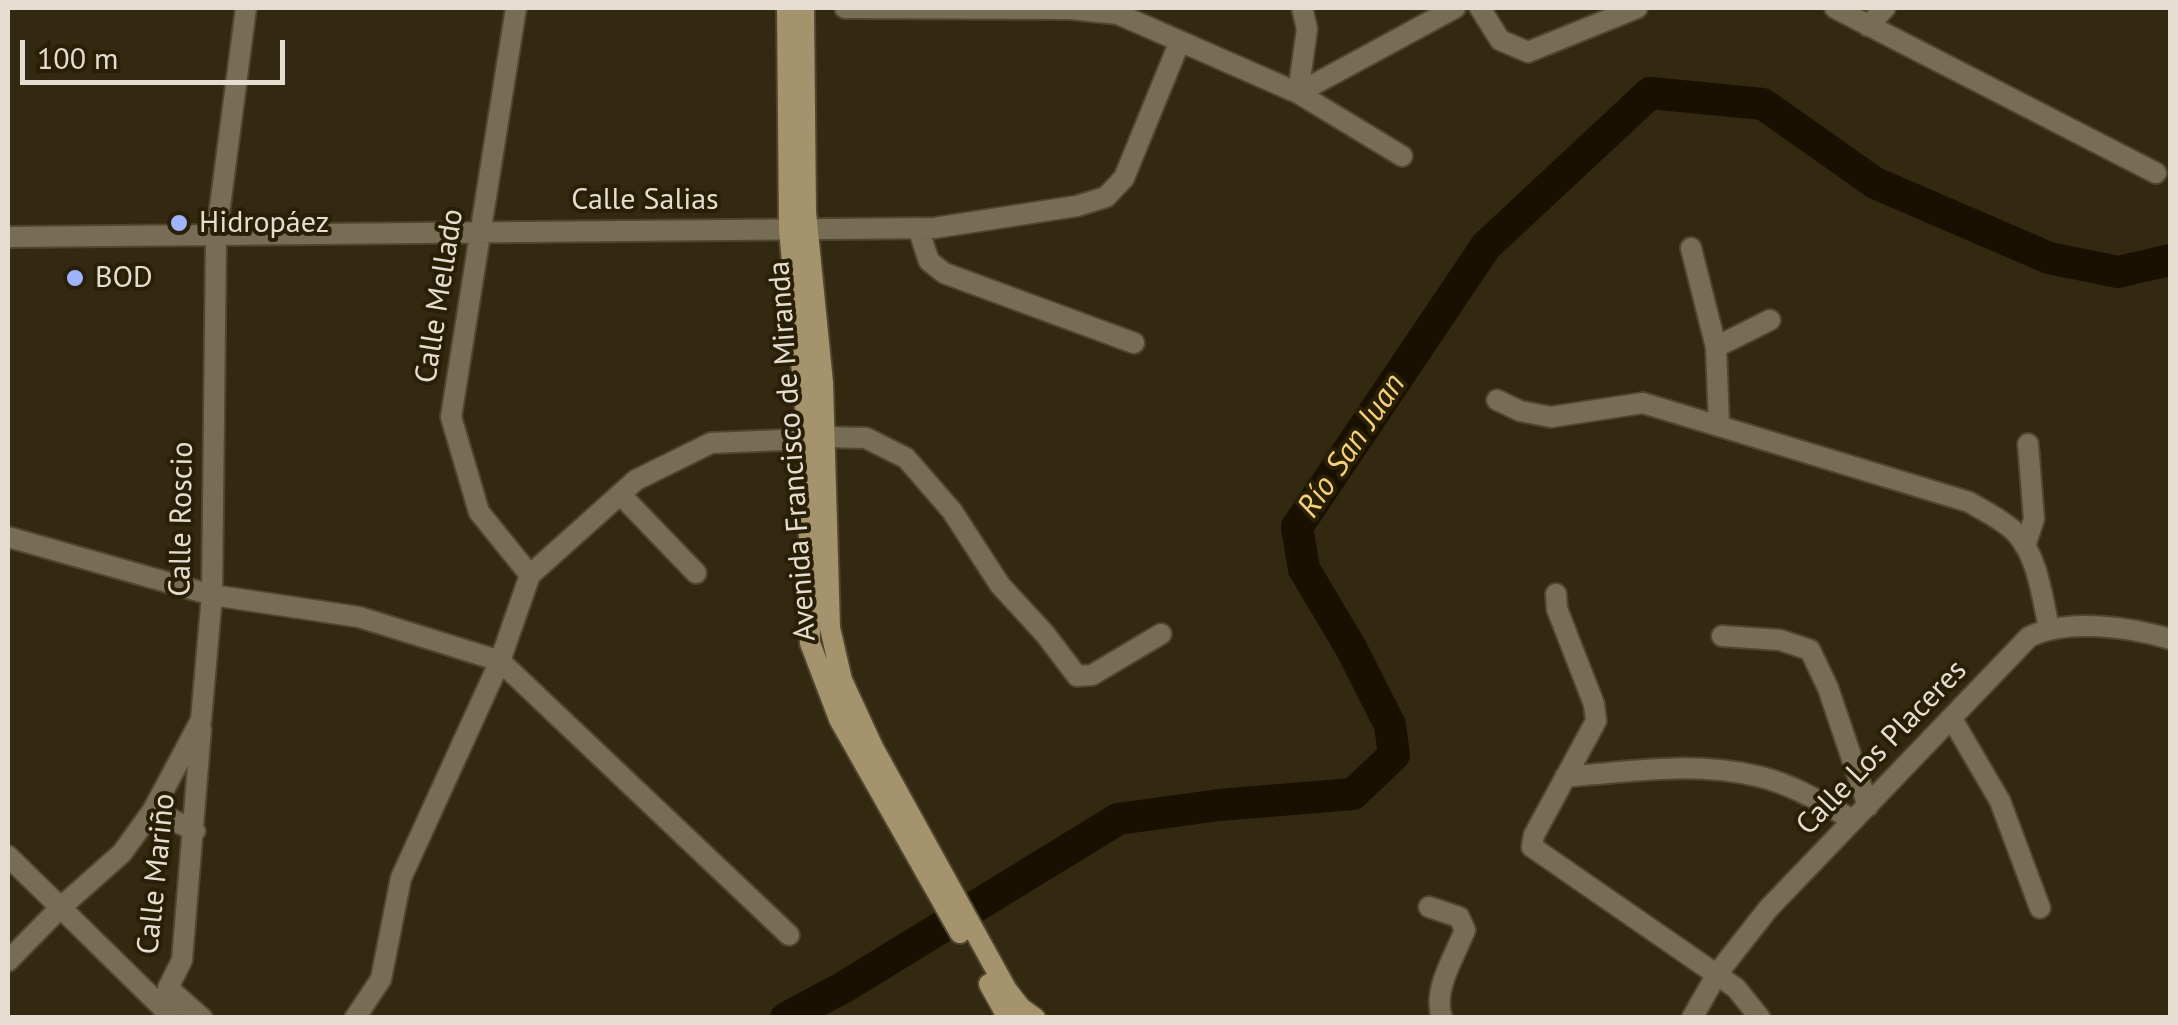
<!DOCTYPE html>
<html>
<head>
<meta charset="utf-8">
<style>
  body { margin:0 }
  #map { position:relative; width:2178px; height:1025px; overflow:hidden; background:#332910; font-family:"PT Sans",sans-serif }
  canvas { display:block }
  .frame { position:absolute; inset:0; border:10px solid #e5ded0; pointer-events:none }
  .scale { position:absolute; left:20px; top:40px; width:265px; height:45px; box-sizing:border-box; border:5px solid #e5ded0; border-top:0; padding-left:12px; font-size:30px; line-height:35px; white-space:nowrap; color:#e5ded0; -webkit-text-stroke:8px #291f06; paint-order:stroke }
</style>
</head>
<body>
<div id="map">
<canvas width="2178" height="1025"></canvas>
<div class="frame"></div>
<div class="scale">100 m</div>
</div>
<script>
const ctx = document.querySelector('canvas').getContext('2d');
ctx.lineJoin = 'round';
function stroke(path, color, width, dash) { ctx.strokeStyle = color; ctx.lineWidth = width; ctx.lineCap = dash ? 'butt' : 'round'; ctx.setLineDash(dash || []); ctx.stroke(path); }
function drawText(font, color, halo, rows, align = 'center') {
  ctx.font = font + ' "PT Sans",sans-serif'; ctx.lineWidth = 8; ctx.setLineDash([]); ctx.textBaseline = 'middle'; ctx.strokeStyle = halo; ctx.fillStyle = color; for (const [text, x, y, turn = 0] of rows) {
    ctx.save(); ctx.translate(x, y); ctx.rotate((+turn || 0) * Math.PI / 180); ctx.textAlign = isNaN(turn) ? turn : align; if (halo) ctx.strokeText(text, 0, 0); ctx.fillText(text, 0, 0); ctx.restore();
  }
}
stroke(new Path2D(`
  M 786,1018 L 844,987 L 1118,819 L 1219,805 L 1353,794 L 1394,755 L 1390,725 L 1351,648 L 1304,569 L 1297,527 L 1486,246 L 1650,93 L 1763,104 L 1875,183 L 2049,258 L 2118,272 L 2170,260`), '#181001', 32);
const minor = new Path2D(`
  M 516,8 L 451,417 L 479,512 L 530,575
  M 845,8 L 1070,9 L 1118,14 L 1298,93 L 1455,8
  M 1302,8 L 1307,29 L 1298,93 L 1402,156
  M 1480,8 L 1500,40 L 1528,52 L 1637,8
  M 1835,8 L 2156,173
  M 1868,26 L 1885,8
  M 918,228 L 929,261 L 944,273 L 1134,343
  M 8,237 L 934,228 L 1077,206 L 1106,197 L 1124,178 L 1180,41
  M 1691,248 L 1716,347 L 1719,425
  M 1716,347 L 1770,320
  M 1497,400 L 1520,411 L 1551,417 L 1643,403 L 1969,502 C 1984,511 2003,520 2015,532 C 2038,556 2042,597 2049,628
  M 825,437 L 866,438 L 906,458 L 952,511 L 1000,585 L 1045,634 L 1077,676 L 1092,675 L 1161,634
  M 620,494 L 696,573
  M 8,537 L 212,595 L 359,617 L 500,661 L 789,935
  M 2025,546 L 2034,519 L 2028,444
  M 1556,594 L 1557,609 L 1594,704 L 1596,721 L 1534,835 L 1532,847 L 1736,988 L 1760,1018
  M 1722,636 L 1780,640 L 1810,650 L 1828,688 L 1868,806
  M 1952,719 L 2000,801 L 2040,908
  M 201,729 L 182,960 L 168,988 L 202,1018
  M 1565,777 C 1631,771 1696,761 1761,777 C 1794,785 1824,804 1853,820
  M 153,810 L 195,831
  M 8,856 L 173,1018
  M 1429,907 L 1459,917 L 1465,930 C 1455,956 1432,990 1442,1018
  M 8,961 L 60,908 L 122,853 L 153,810 L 201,720 L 212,595 L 216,237 L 246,8
  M 355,1018 L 381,979 L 401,878 L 500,661 L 530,575 L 636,480 L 711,443 L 808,439
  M 1692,1018 L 1717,974 L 1768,909 L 2029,637 C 2068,618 2130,627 2170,639`);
const secondary = new Path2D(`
  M 787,8 L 789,229 L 808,439 L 810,643 L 839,719 L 960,933
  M 804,8 L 806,212 L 823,383 L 830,628 L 842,680 L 873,747 L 1007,990 L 1021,1008 L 1035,1018
  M 989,984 L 1008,1018`);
stroke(minor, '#4f462f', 24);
stroke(secondary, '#4f462f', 24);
stroke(minor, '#776d55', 20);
stroke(secondary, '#a4936c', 20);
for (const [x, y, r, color] of [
  [179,223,10,"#9fb3fd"],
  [75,278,10,"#9fb3fd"]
]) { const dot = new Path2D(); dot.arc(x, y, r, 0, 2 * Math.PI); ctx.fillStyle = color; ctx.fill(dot); stroke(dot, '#291f06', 4); }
drawText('30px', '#e5ded0', '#291f06', [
  ["Calle Salias",645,200],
  ["Calle Mellado",440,296,-81],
  ["Avenida Francisco de Miranda",793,451,-94],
  ["Calle Roscio",182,519,-89],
  ["Calle Los Placeres",1882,748,-46],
  ["Calle Mariño",157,874,-84]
]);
drawText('30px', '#e5ded0', '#291f06', [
  ["Hidropáez",199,223],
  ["BOD",95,278]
], 'left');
drawText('italic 32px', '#f5d179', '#291f06', [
  ["Río San Juan",1352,446,-56]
]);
</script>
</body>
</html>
